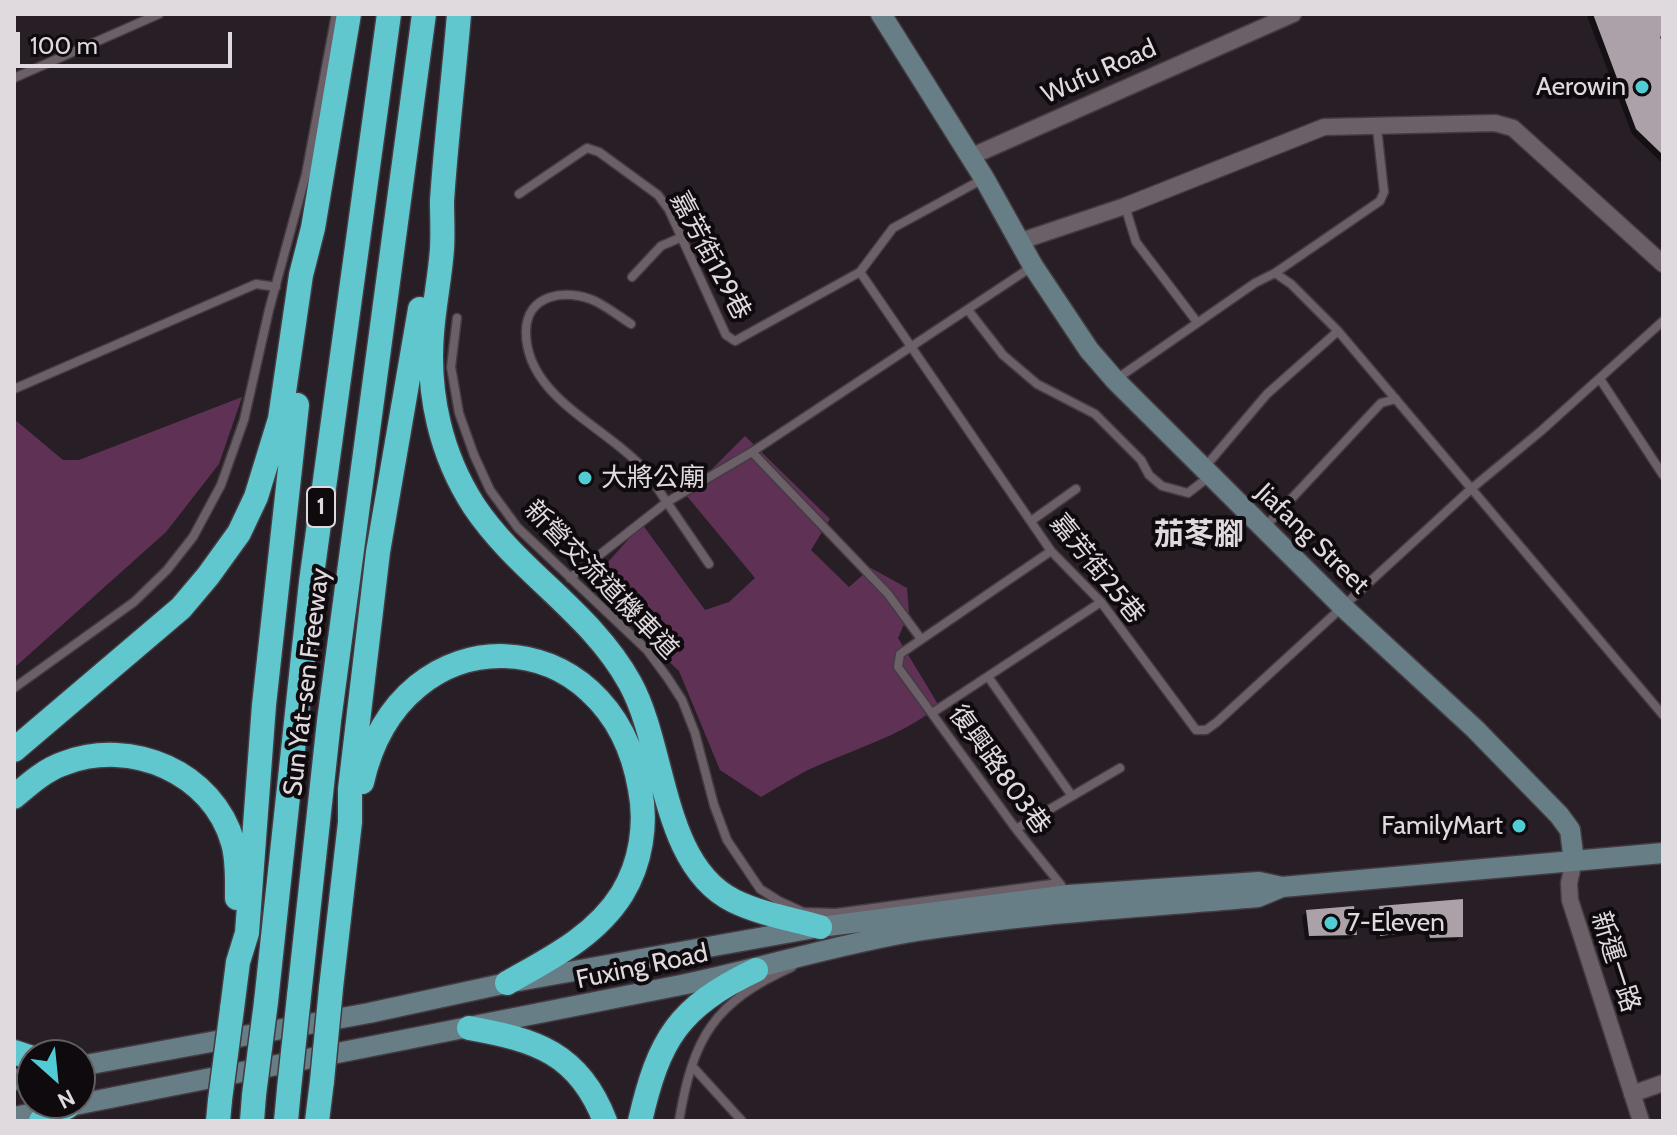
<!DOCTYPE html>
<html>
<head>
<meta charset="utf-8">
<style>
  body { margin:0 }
  #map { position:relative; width:1677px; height:1135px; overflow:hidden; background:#281f26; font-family:Cabin,sans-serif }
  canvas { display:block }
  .frame { position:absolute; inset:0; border:16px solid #e0dade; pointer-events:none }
  .north { position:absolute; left:16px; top:1039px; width:80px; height:80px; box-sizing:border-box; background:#0e0a0d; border:2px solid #625d61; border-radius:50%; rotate:153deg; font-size:22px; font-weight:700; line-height:32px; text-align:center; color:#e0dade }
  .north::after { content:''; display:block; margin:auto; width:28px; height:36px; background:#51ccd4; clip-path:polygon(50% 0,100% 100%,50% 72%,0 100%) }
  .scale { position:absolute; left:16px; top:32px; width:216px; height:36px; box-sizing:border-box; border:4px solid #e0dade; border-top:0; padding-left:10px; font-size:24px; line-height:28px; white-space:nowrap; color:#e0dade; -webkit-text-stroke:6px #0e0a0d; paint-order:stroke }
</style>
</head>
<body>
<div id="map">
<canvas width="1677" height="1135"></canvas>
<div class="frame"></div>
<div class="north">N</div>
<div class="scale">100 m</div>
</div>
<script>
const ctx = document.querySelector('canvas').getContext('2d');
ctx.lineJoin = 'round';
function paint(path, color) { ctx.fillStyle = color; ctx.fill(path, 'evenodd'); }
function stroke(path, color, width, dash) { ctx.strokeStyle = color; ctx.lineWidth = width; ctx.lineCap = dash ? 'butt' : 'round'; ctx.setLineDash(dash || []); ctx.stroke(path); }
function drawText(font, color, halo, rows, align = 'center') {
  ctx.font = font + ' Cabin,"Noto Sans TC",sans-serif'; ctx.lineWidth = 8; ctx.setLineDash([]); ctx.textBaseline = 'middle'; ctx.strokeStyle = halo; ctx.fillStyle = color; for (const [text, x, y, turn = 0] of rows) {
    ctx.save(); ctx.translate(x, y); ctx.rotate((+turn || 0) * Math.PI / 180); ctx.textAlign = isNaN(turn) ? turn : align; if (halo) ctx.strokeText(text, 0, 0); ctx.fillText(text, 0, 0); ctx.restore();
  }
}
paint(new Path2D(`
  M 242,397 L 219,464 L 166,532 L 14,668 L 14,419 L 63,460 L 79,460 Z
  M 745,436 L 830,519 L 811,550 L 849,587 L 871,568 L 907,588 L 909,613 L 898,638 L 939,706 C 899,738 849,750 804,772 C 789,780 775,789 761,797 L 720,770 L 679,671 L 602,599 L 600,571 L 642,524 L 705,610 L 729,602 L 755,578 L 686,495 Z`), '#5f3255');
paint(new Path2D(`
  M 1590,14 L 1663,14 L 1663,36 L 1658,38 L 1663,49 L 1663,164 L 1632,134 L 1587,16 Z
  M 1380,908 L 1461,936 L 1456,941 L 1426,942 L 1424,933 L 1376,940 L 1375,913 Z
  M 1307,912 L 1355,935 L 1350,939 L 1305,940 L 1302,916 Z`), '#0007');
paint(new Path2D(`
  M 1593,14 L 1663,14 L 1663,35 L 1660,37 L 1663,44 L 1663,155 L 1636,129 Z
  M 1463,899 L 1463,937 L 1430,938 L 1428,930 L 1380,936 L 1379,906 Z
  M 1354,906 L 1357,935 L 1309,936 L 1306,910 Z`), '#ada1a9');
const lane = new Path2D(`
  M 14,78 L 159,14
  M 519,194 L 587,148 L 599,152 L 658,195 L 669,210 L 726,335 L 735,341 L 860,272 L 893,228 L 983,179
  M 1125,206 L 1136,242 L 1197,322
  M 860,272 L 1051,551 L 1101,602 L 1196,730 L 1206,730 L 1217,722 L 1471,489 L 1541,431 L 1663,321
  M 1275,273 L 1291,284 L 1338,331 L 1663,715
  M 632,277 L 661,246 L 682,237
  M 968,310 L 1003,355 L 1037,384 L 1095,414 L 1141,460 L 1149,475 L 1162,486 L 1188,493 L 1210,476
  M 457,318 L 451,367 L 459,413 L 474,455 L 490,490 L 518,528 L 647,650 L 667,677 L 682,700 L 695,733 L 714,805 L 727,840 L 760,889 L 779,901 L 803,912 L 836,913 L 1059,883
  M 631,324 C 619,316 607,307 595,301 C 566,288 526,294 526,332 C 526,397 605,426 643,468 C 651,476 657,488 664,498 C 679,520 694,542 709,564
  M 1600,379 L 1663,475
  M 1115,380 L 1255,283 L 1275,273 L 1380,201 L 1384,192 L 1377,128
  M 14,389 L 256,284 L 276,287
  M 752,452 L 888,594 L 921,639
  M 1205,467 L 1267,394 L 1338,331
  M 1031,521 L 1076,489
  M 1264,528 L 1381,403 L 1396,399
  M 1051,551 L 900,654 L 898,667 L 1016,829 L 1061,885
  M 570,578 L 667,502 L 752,452 L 1033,266
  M 989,678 L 1072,796
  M 14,688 L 134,602 L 167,570 L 193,537 L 221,485 L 244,420 L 269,310 L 306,174 L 336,14
  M 932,713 L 1101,602
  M 1016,829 L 1120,768
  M 692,1066 L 742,1121
  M 679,1121 C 693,1037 714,1002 792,967`);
const street = new Path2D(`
  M 970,157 L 1293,14
  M 1021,241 L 1125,206 L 1324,127 L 1495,123 L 1513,128 L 1663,264
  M 1574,861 L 1569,883 L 1570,900 L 1641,1121
  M 1632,1094 L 1663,1083`);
const secondary = new Path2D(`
  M 881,14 L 984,178 L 1033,266 L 1089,350 L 1115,380 L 1343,607 L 1475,729 L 1559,815 L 1570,830 L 1574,861
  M 80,1066 L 369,1013 L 507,983 L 820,927 L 1069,895 L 1259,882 L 1282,887 L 1663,853
  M 14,1080 L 32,1076
  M 14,1117 C 237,1075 459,1030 681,985 C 760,969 837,944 917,931 C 1030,913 1144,907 1258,897 L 1282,887`);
const highway = new Path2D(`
  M 459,14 C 454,76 446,139 442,201 C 442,217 443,233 442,249 C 440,277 434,305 432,333 C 427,394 441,455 474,506 C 518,572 591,612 630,683 C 666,748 661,865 734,901 C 761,914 791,919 820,927
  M 14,750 L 181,608 L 208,576 L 239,533 L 256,497 L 280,419 L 301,275 L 313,228 L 349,14
  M 362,782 C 401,609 611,617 640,789 C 647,824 641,863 622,894 C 595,937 549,959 507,983
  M 14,797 C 29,784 46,769 65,763 C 131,738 213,772 233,843 C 238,860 237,880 237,898
  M 331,988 L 350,822 L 350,789 L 378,552 L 420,309
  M 299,996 L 329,721 L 424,14
  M 266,1002 L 311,582 L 389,14
  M 232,1009 L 238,962 L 247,933 L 264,705 L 297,405
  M 469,1028 C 536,1040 579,1053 605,1121
  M 14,1052 L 32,1058
  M 41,1121 L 67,1107
  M 218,1121 L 220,1100
  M 252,1121 L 254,1095
  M 286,1121 L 289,1089
  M 317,1121 L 322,1081
  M 640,1121 C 659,1039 678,1007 756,970`);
stroke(lane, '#433b41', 11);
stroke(street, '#433b41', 19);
stroke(secondary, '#433b41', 23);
stroke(highway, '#433b41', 27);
stroke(lane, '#6b5f68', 8);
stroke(street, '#6b5f68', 16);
stroke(secondary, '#687e87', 20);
stroke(highway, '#60c7ce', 24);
const highwayBridge = new Path2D(`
  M 322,1081 L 331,988
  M 289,1089 L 299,996
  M 254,1095 L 266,1002
  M 220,1100 L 232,1009`);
stroke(highwayBridge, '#433b41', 27, []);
stroke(highwayBridge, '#60c7ce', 24);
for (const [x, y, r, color] of [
  [1642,87,8,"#51ccd4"],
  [585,478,8,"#51ccd4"],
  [1519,826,8,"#51ccd4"],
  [1331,923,8,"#51ccd4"]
]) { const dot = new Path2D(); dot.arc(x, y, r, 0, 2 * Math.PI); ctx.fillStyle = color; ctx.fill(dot); stroke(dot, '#0e0a0d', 3); }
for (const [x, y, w] of [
  [321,507,28]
]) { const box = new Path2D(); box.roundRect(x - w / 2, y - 20, w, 40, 6); ctx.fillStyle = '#0e0a0d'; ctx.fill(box); stroke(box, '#e0dade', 2); }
drawText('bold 24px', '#e0dade', null, [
  ["1",321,507]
]);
drawText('26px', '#e0dade', '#0e0a0d', [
  ["Wufu Road",1099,72,-24],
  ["嘉芳街129巷",710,256,62],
  ["Jiafang Street",1312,539,44],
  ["嘉芳街25巷",1097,569,51],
  ["新營交流道機車道",601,580,46],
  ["Sun Yat-sen Freeway",307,682,-83],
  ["復興路803巷",999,770,54],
  ["新運一路",1615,962,72],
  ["Fuxing Road",642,967,-12]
]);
drawText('26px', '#e0dade', '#0e0a0d', [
  ["Aerowin",1626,87],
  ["大將公廟",601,478,"left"],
  ["FamilyMart",1503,826],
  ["7-Eleven",1347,923,"left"]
], 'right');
drawText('bold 30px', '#e0dade', '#0e0a0d', [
  ["茄苳腳",1199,535]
]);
</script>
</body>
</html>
